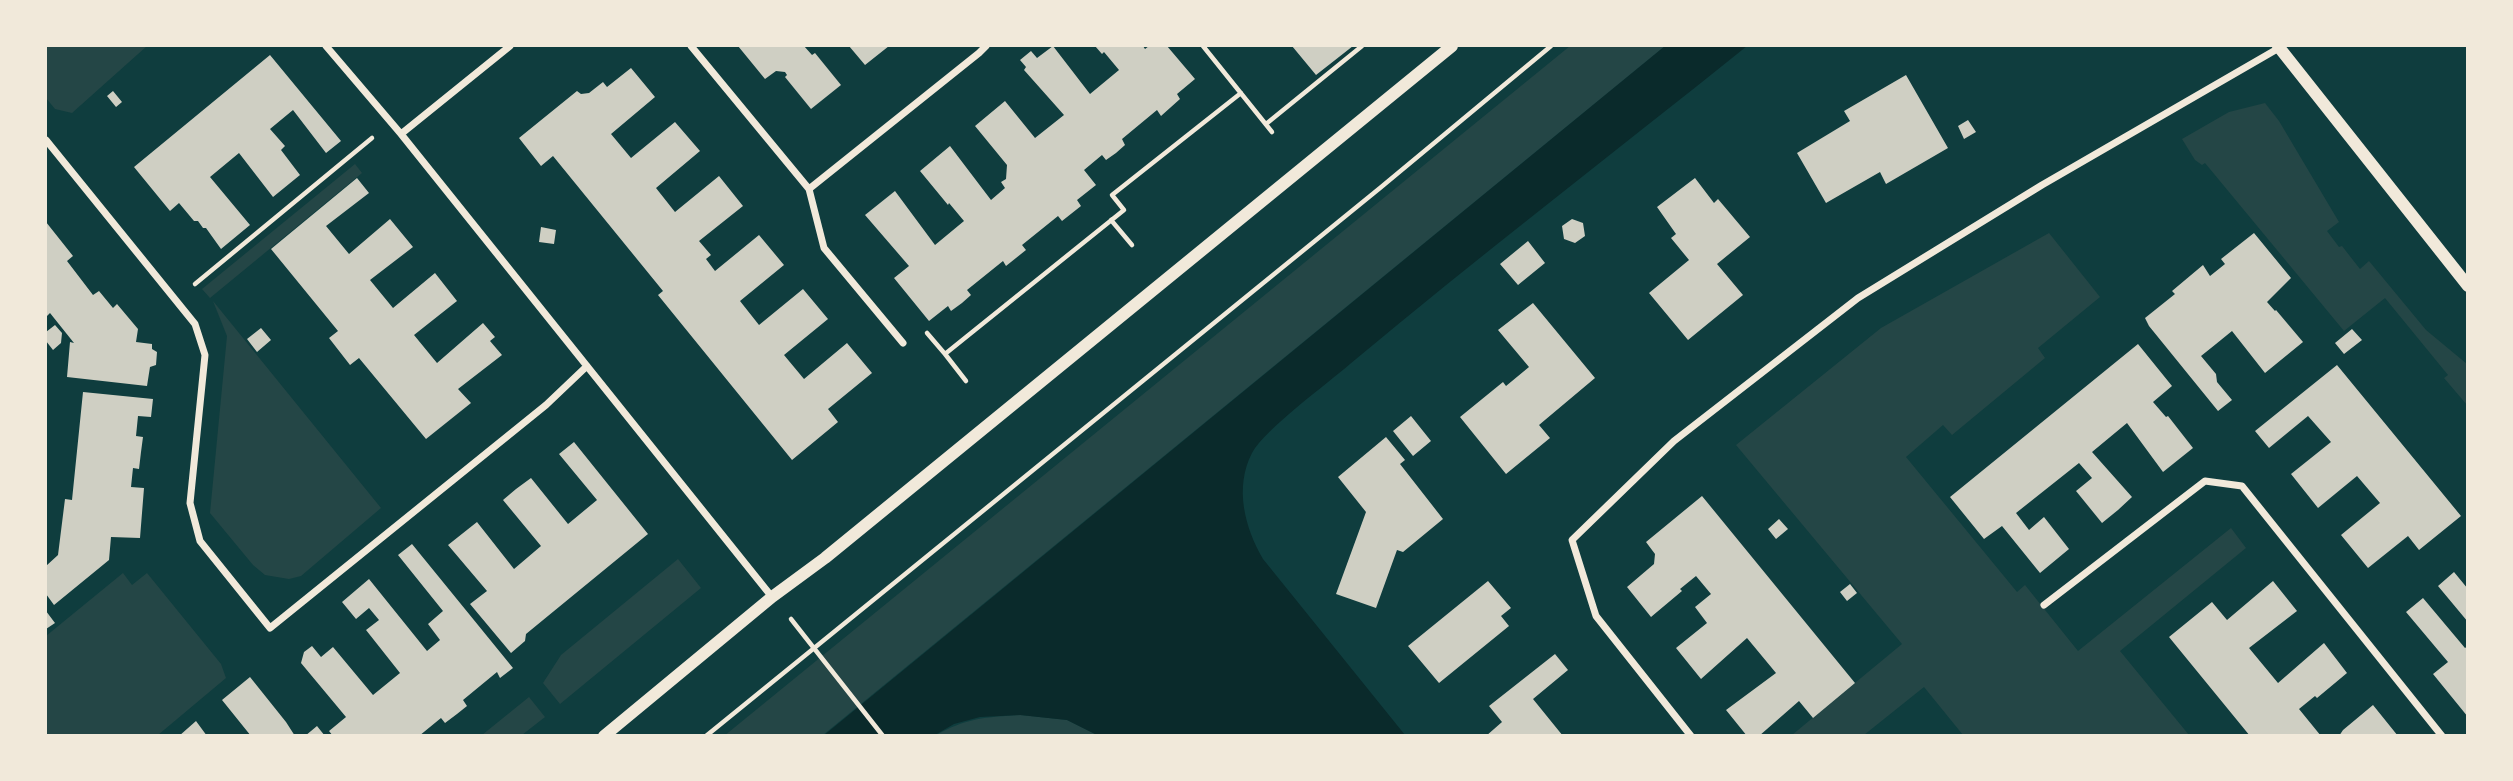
<!DOCTYPE html>
<html>
<head>
<meta charset="utf-8">
<style>
  body { margin:0 }
  #map { position:relative; width:2513px; height:781px; overflow:hidden; background:#0f3d3e; font-family:"Roboto Serif",serif }
  canvas { display:block }
  .frame { position:absolute; inset:0; border:47px solid #f1e9da; pointer-events:none }
</style>
</head>
<body>
<div id="map">
<canvas width="2513" height="781"></canvas>
<div class="frame"></div>
</div>
<script>
const ctx = document.querySelector('canvas').getContext('2d');
ctx.lineJoin = 'round';
function paint(path, color) { ctx.fillStyle = color; ctx.fill(path, 'evenodd'); }
function stroke(path, color, width, dash) { ctx.strokeStyle = color; ctx.lineWidth = width; ctx.lineCap = dash ? 'butt' : 'round'; ctx.setLineDash(dash || []); ctx.stroke(path); }
paint(new Path2D(`
  M 46,46 L 147,46 L 72,113 L 55,109 L 46,98 Z
  M 1570,46 L 1665,46 L 823,735 L 724,736 Z
  M 2265,103 L 2279,121 L 2339,222 L 2327,231 L 2339,247 L 2342,246 L 2360,269 L 2369,261 L 2426,330 L 2467,364 L 2467,405 L 2444,378 L 2448,375 L 2385,298 L 2344,331 L 2205,163 L 2202,165 L 2195,160 L 2182,139 L 2229,112 Z
  M 355,164 L 362,173 L 210,298 L 202,289 Z
  M 2049,233 L 2100,297 L 2038,348 L 2045,358 L 1952,435 L 1943,425 L 1906,457 L 2017,592 L 2025,585 L 2078,651 L 2231,528 L 2246,548 L 2120,651 L 2189,735 L 1963,735 L 1924,687 L 1864,735 L 1792,735 L 1902,644 L 1736,445 L 1881,328 Z
  M 213,301 L 381,508 L 301,576 L 289,579 L 265,575 L 253,565 L 210,513 L 227,336 Z
  M 678,559 L 701,588 L 560,704 L 543,683 L 561,655 Z
  M 123,573 L 132,585 L 147,573 L 221,664 L 226,678 L 158,735 L 46,735 L 46,636 Z
  M 529,697 L 545,717 L 522,735 L 482,735 Z
  M 1021,715 L 1067,720 L 1097,735 L 935,736 C 965,718 986,717 1021,715 Z`), '#244646');
paint(new Path2D(`
  M 1665,46 L 1747,46 C 1615,152 1480,255 1350,364 C 1326,385 1266,428 1252,453 C 1234,488 1245,528 1263,559 L 1405,735 L 1097,735 L 1067,720 L 1020,715 L 980,717 L 954,724 L 935,735 L 823,736 Z`), '#0a2a2b');
paint(new Path2D(`
  M 738,46 L 804,46 L 812,55 L 815,53 L 841,85 L 811,109 L 785,77 L 787,75 L 785,72 L 776,71 L 765,79 Z
  M 849,46 L 889,46 L 865,65 Z
  M 1053,46 L 1090,94 L 1119,70 L 1104,52 L 1102,54 L 1095,46 L 1143,46 L 1145,49 L 1149,46 L 1167,46 L 1195,79 L 1177,94 L 1180,99 L 1161,116 L 1157,110 L 1122,139 L 1125,145 L 1116,153 L 1106,160 L 1102,155 L 1084,170 L 1096,185 L 1077,200 L 1081,206 L 1062,221 L 1058,216 L 1022,245 L 1026,250 L 1006,266 L 1003,261 L 967,290 L 971,295 L 962,303 L 951,311 L 948,306 L 929,321 L 894,278 L 909,266 L 865,215 L 895,191 L 935,245 L 964,221 L 949,203 L 948,205 L 920,171 L 950,146 L 991,200 L 1005,188 L 1001,182 L 1006,179 L 1007,165 L 975,126 L 1005,101 L 1035,138 L 1064,115 L 1024,70 L 1026,67 L 1020,60 L 1031,51 L 1037,58 Z
  M 1292,46 L 1353,46 L 1316,75 Z
  M 270,55 L 341,141 L 326,153 L 293,110 L 270,129 L 285,146 L 281,150 L 300,175 L 273,197 L 239,153 L 210,177 L 250,225 L 221,249 L 206,228 L 203,228 L 198,221 L 194,221 L 179,203 L 170,211 L 134,167 Z
  M 631,68 L 655,97 L 611,134 L 631,158 L 675,122 L 700,151 L 656,188 L 675,212 L 719,176 L 743,206 L 699,241 L 711,255 L 706,259 L 715,271 L 759,235 L 784,265 L 740,301 L 759,325 L 803,289 L 828,319 L 784,355 L 804,379 L 847,343 L 872,373 L 828,409 L 838,422 L 792,460 L 658,295 L 663,291 L 553,156 L 541,166 L 519,138 L 577,91 L 581,94 L 589,93 L 603,82 L 607,87 Z
  M 1906,75 L 1948,148 L 1886,184 L 1880,172 L 1826,203 L 1797,153 L 1850,121 L 1844,111 Z
  M 113,91 L 122,102 L 116,107 L 107,96 Z
  M 1968,120 L 1976,132 L 1964,139 L 1958,126 Z
  M 357,178 L 369,193 L 326,226 L 349,254 L 390,219 L 413,247 L 370,280 L 393,308 L 435,273 L 457,301 L 414,335 L 437,363 L 483,323 L 495,337 L 490,341 L 502,355 L 458,389 L 471,403 L 426,439 L 359,358 L 350,365 L 329,338 L 338,331 L 271,249 Z
  M 1695,178 L 1714,203 L 1718,199 L 1750,237 L 1717,264 L 1743,295 L 1688,340 L 1649,293 L 1689,260 L 1671,238 L 1676,234 L 1657,207 Z
  M 1572,219 L 1583,223 L 1585,236 L 1575,243 L 1564,239 L 1562,226 Z
  M 46,222 L 73,256 L 67,261 L 93,295 L 99,291 L 113,308 L 117,304 L 138,329 L 136,342 L 152,344 L 152,349 L 157,352 L 156,365 L 150,367 L 147,386 L 67,377 L 70,342 L 74,343 L 50,313 L 46,317 Z
  M 541,227 L 556,230 L 554,244 L 539,242 Z
  M 2254,233 L 2291,278 L 2267,302 L 2275,311 L 2276,310 L 2303,342 L 2265,373 L 2232,331 L 2216,344 L 2201,356 L 2216,374 L 2217,382 L 2232,400 L 2218,411 L 2149,326 L 2145,318 L 2175,294 L 2172,291 L 2203,265 L 2210,276 L 2225,264 L 2221,259 Z
  M 1528,241 L 1545,263 L 1518,285 L 1500,264 Z
  M 1533,303 L 1595,378 L 1539,425 L 1550,438 L 1506,474 L 1460,417 L 1503,382 L 1506,386 L 1529,367 L 1498,330 Z
  M 55,325 L 62,333 L 61,343 L 53,350 L 46,341 L 46,332 Z
  M 261,328 L 271,340 L 257,352 L 247,339 Z
  M 2352,329 L 2362,340 L 2344,354 L 2335,343 Z
  M 2138,344 L 2172,386 L 2153,402 L 2166,417 L 2168,416 L 2193,448 L 2163,472 L 2127,423 L 2092,452 L 2132,497 L 2118,510 L 2102,523 L 2076,491 L 2092,478 L 2079,463 L 2016,513 L 2029,530 L 2044,517 L 2069,549 L 2040,573 L 2002,526 L 1984,539 L 1950,497 Z
  M 2337,365 L 2461,516 L 2419,550 L 2408,536 L 2368,568 L 2341,535 L 2380,503 L 2357,476 L 2318,508 L 2291,474 L 2331,442 L 2308,416 L 2269,448 L 2255,431 Z
  M 83,392 L 153,399 L 151,417 L 138,416 L 136,436 L 143,437 L 141,452 L 139,469 L 133,468 L 131,487 L 144,488 L 140,538 L 111,537 L 109,560 L 54,605 L 46,594 L 46,566 L 58,555 L 65,499 L 72,500 Z
  M 1411,416 L 1431,441 L 1413,456 L 1393,431 Z
  M 1386,437 L 1405,460 L 1400,464 L 1443,519 L 1403,552 L 1397,550 L 1376,608 L 1336,594 L 1366,512 L 1338,477 Z
  M 574,442 L 648,534 L 526,634 L 525,641 L 511,653 L 470,604 L 487,591 L 448,545 L 477,522 L 514,569 L 541,546 L 503,500 L 516,489 L 531,478 L 568,524 L 597,500 L 559,454 Z
  M 1702,496 L 1855,683 L 1813,718 L 1799,701 L 1759,736 L 1747,736 L 1726,710 L 1776,673 L 1747,638 L 1701,679 L 1676,648 L 1707,623 L 1695,607 L 1711,594 L 1696,576 L 1680,589 L 1682,591 L 1651,617 L 1627,587 L 1654,564 L 1655,554 L 1646,542 Z
  M 1779,519 L 1788,529 L 1776,539 L 1768,529 Z
  M 412,544 L 513,668 L 500,678 L 497,672 L 463,700 L 467,706 L 457,714 L 445,723 L 441,718 L 419,736 L 333,736 L 329,731 L 346,717 L 301,663 L 304,652 L 312,646 L 321,657 L 333,647 L 373,695 L 400,673 L 366,630 L 379,620 L 369,608 L 356,619 L 342,602 L 369,579 L 427,651 L 440,640 L 428,624 L 443,611 L 398,555 Z
  M 2454,572 L 2468,589 L 2468,622 L 2438,586 Z
  M 1488,581 L 1511,608 L 1501,616 L 1509,626 L 1439,683 L 1408,646 Z
  M 2273,581 L 2297,611 L 2249,648 L 2278,683 L 2324,643 L 2347,673 L 2317,698 L 2315,696 L 2299,709 L 2321,736 L 2250,736 L 2169,637 L 2212,602 L 2227,620 Z
  M 1850,584 L 1857,593 L 1847,601 L 1840,592 Z
  M 2423,598 L 2465,648 L 2468,646 L 2468,717 L 2433,674 L 2448,662 L 2406,612 Z
  M 46,611 L 55,623 L 46,629 Z
  M 1555,654 L 1568,670 L 1533,699 L 1563,736 L 1486,736 L 1502,722 L 1489,706 Z
  M 250,677 L 286,722 L 295,736 L 251,736 L 222,700 Z
  M 2373,705 L 2398,736 L 2339,736 L 2343,730 Z
  M 196,721 L 207,736 L 179,736 Z
  M 317,726 L 325,736 L 305,736 Z`), '#cfcfc3');
stroke(new Path2D(`
  M 1203,46 L 1272,132
  M 1266,124 L 1362,46
  M 1111,220 L 1132,245
  M 195,284 L 372,138
  M 927,333 L 945,354 L 1124,210 L 1112,195 L 1241,93
  M 945,354 L 966,381
  M 791,619 L 883,736
  M 706,736 L 1380,188 L 1551,46`), '#f1e9da', 4.5);
stroke(new Path2D(`
  M 326,46 L 401,134 L 772,597
  M 691,46 L 809,189 L 979,53 L 986,46
  M 401,134 L 510,46
  M 46,140 L 195,324 L 205,355 L 190,503 L 200,541 L 270,628 L 546,405 L 587,366
  M 809,189 L 824,248 L 903,343
  M 2044,605 L 2205,481 L 2242,486 L 2442,736
  M 1691,736 L 1596,616 L 1572,540 L 1674,441 L 1858,298 L 2042,185 L 2279,48`), '#f1e9da', 7);
stroke(new Path2D(`
  M 2278,46 L 2468,286
  M 604,736 L 772,597 L 825,558 L 1452,46`), '#f1e9da', 12);
</script>
</body>
</html>
